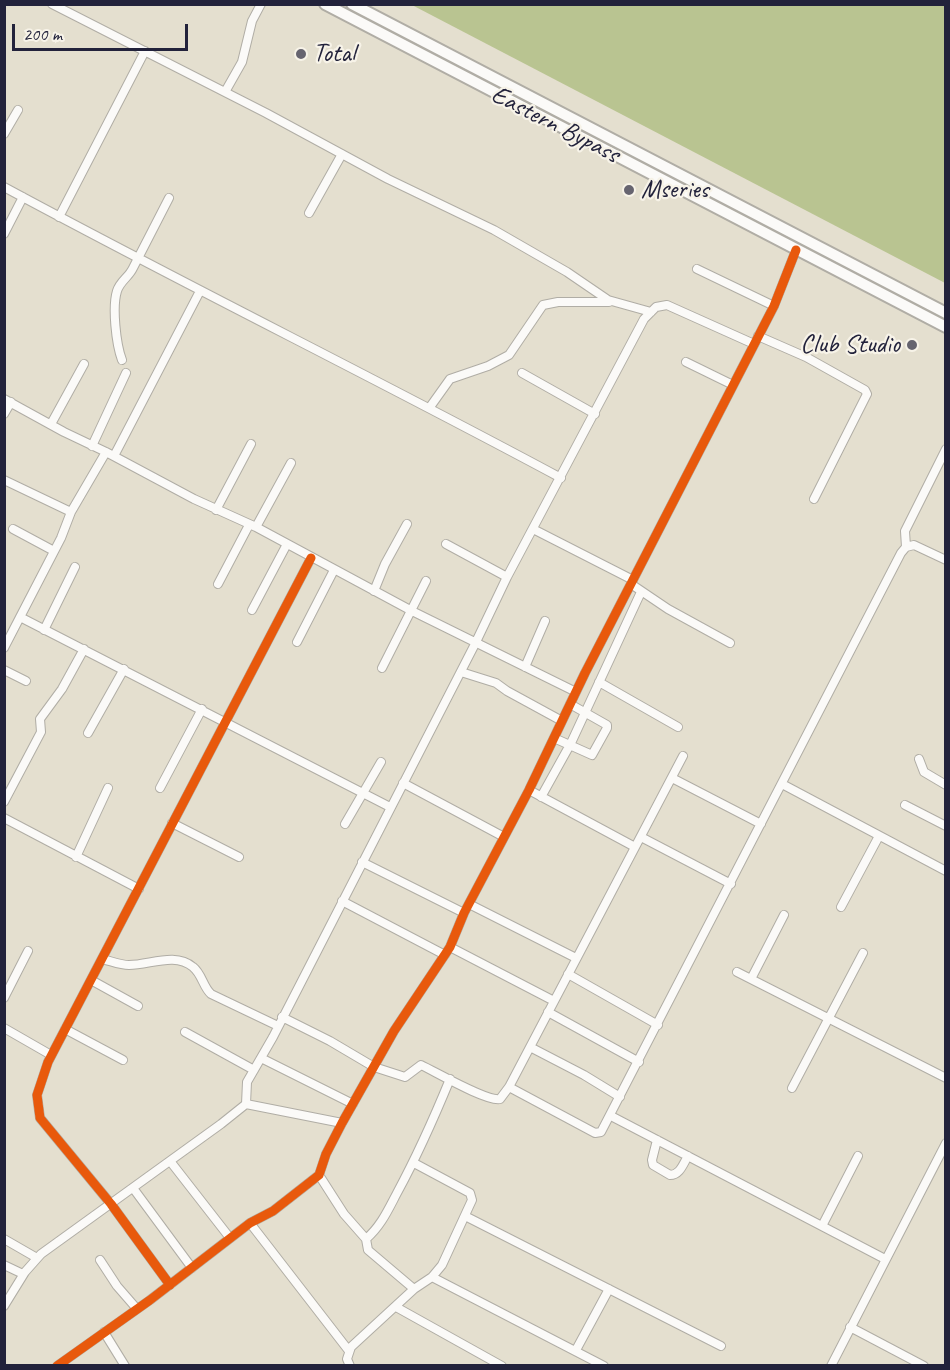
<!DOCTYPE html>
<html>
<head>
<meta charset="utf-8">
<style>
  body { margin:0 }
  #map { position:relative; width:950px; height:1370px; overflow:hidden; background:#e4dfcf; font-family:Caveat,sans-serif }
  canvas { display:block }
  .frame { position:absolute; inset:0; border:6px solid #22223b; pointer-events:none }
  .scale { position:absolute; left:12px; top:24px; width:176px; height:27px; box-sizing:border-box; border:3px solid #22223b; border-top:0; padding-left:8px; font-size:18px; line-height:21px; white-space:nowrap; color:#22223b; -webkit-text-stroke:4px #f7f3e8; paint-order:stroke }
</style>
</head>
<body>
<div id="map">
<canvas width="950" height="1370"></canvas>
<div class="frame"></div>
<div class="scale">200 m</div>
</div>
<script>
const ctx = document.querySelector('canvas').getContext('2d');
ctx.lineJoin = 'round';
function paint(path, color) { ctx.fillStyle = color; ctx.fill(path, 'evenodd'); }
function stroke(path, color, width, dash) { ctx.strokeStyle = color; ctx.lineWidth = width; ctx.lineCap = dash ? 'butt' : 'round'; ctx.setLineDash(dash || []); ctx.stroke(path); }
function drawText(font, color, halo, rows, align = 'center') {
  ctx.font = font + ' Caveat,sans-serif'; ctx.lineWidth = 4.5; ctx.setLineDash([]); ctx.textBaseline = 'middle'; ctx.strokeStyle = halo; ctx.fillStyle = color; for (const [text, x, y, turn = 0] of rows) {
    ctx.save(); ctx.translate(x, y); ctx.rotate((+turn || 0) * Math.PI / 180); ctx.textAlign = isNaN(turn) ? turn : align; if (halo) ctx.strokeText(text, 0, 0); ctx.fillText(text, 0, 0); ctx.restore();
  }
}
paint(new Path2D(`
  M 412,5 L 945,5 L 945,283 Z`), '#b9c491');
const minor = new Path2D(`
  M 52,4 L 266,113 L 388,179 L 494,230 L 567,272 L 608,300 L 651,312
  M 225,92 L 242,62 L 252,21 L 261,4
  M 4,134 L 18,110
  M 4,187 C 189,287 377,379 561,478
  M 309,213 L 342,154
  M 59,217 L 145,51
  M 4,234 L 23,197
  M 697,269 L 774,306
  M 758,336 L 806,357 L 865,390 L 867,394 L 814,499
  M 122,360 C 116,344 112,307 117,291 C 120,281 129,277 133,268 C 145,245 157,221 169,198
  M 686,362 L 733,385
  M 522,373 L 595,414
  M 4,399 L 64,432 L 106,452 L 194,499 L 256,527 L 412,611 L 576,692
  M 430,407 L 450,379 L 488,366 L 509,355 L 543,305 L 558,302 L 609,302
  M 4,414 L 11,402
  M 51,424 L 84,364
  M 92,446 L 126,373
  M 114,456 L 200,291
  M 4,480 L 71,512
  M 216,510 L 251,444
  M 256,527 L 291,463
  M 13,529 L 54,551
  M 533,529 L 633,580
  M 446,544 L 507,577
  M 906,547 L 905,531 L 946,449
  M 218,584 L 249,525
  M 631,584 L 668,609 L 730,643
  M 374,591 L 385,564 L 407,524
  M 252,610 L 287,544
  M 20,617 L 390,807
  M 44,630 L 75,567
  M 297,642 L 334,570
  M 4,648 L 61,538 L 71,512 L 106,452
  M 525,667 L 545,621
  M 382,668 L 426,581
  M 4,670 L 26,681
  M 461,672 L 496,683 L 507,691 L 562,721
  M 599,682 L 678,727
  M 88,733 L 124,669
  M 554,738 L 592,755 L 607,728 L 607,725 L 570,704
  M 919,759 L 924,772 L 946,785
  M 672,778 L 761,824
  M 403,783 L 504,837
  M 782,784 L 946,871
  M 160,788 L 202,709
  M 529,790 L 635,847
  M 541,797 L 571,743 L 641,592
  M 4,802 L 41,732 L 40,719 L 62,689 L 84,649
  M 905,805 L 946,826
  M 4,818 L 139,889
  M 172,823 L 239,857
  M 345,824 L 381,762
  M 641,837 L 731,884
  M 76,857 L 108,788
  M 362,862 L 464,913
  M 342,901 L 445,955
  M 469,904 L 576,958
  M 841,907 L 879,836
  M 450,947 L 554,1001
  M 102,959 C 111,961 120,965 129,965 C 150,965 175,952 193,967 C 202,974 203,987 211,994 L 278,1026
  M 737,972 L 946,1078
  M 568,974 L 658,1025
  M 751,979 L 784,915
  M 91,980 L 138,1006
  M 4,998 L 28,951
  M 548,1012 L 639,1062
  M 282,1017 L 330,1041 L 374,1067 L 405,1077 L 421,1065 C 436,1072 487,1102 500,1099 L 509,1087 L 683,756
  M 4,1028 L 51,1055
  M 65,1029 L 123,1060
  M 185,1032 L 254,1070
  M 530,1047 L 584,1075 L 620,1097
  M 261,1058 L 353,1104
  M 509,1087 L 595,1133 L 601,1132 L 901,553 L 906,547 L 914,545 L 946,560
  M 792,1088 L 863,953
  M 246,1104 L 247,1082 L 273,1037 L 475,644 L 507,577 L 644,319 L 656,307 L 667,305 L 754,344
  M 611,1116 L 885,1259
  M 657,1140 L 652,1160 L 653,1165 L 670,1175 C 680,1175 683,1164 688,1156
  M 170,1161 L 230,1238
  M 319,1175 L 344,1214 L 366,1239 L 368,1250 L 414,1289
  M 133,1188 L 192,1268
  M 465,1216 L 721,1346
  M 250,1223 L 349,1351
  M 822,1226 L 858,1156
  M 4,1239 L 37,1258
  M 366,1239 C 381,1226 388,1210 397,1193 C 417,1156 434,1118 450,1079
  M 100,1260 L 117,1286 L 137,1309
  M 4,1265 L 23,1274
  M 432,1277 L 604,1366
  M 170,1285 L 111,1204 L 40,1118 L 37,1095 L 48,1062 L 311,558
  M 4,1306 L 25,1272 L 41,1254 L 221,1124 L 246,1104 L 342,1123
  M 396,1307 L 502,1366
  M 850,1327 L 924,1366
  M 104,1332 L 125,1366
  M 576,1350 L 609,1289
  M 57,1366 L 150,1300 L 250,1223 L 273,1211 L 319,1175 L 326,1154 L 342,1123 L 394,1031 L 450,947 L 464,913 L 529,790 L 585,673 L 774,306 L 796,250
  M 350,1366 L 347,1359 L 351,1347 L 414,1289 L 432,1277 L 442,1265 L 472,1200 L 470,1193 L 414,1163
  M 831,1366 L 946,1143`);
const major = new Path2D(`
  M 325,4 L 946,327
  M 352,4 L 946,313`);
stroke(minor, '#b0ada5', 10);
stroke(major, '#b0ada5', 14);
stroke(minor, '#fbfaf8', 8);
stroke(major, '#fbfaf8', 10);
stroke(new Path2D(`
  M 170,1285 L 111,1204 L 40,1118 L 37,1095 L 48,1062 L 311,558
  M 57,1366 L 150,1300 L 250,1223 L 273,1211 L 319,1175 L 326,1154 L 342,1123 L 394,1031 L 450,947 L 464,913 L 529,790 L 585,673 L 774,306 L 796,250`), '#e8590c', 9);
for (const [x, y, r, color] of [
  [301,54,6,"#66646f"],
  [629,190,6,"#66646f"],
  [912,345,6,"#66646f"]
]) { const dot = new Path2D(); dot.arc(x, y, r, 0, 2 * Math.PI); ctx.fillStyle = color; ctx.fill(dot); stroke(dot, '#f7f3e8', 2); }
drawText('26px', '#22223b', '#f7f3e8', [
  ["Total",313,54],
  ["Mseries",641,190],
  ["Club Studio",900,345,"right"]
], 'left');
drawText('26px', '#22223b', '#f7f3e8', [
  ["Eastern Bypass",555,125,27]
]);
</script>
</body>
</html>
